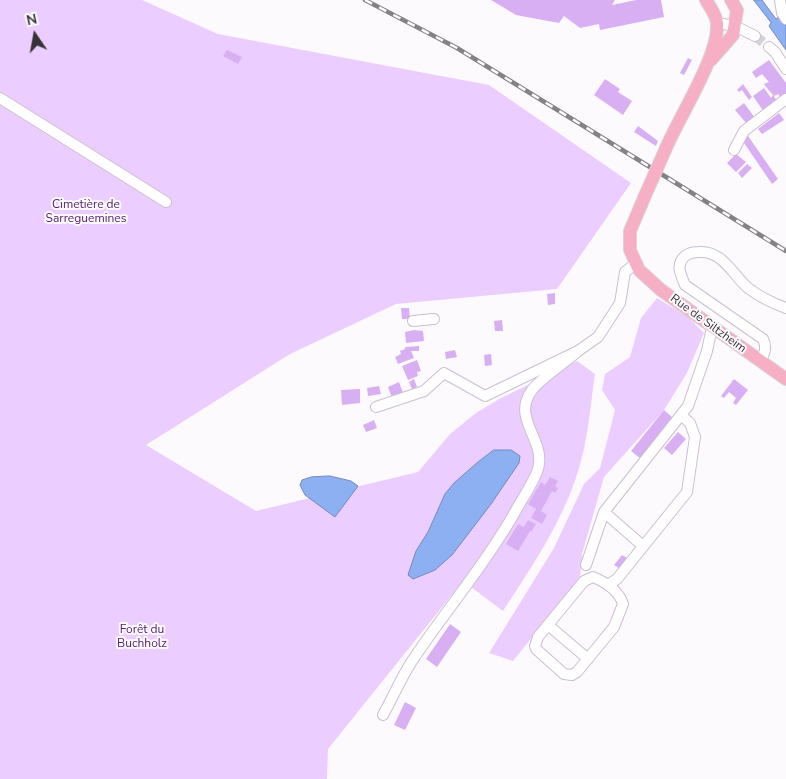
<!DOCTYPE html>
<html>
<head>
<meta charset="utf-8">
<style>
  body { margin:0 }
  #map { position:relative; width:786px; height:779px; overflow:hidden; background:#fdfafe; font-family:"Nunito Sans",sans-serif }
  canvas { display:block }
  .north { position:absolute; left:10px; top:10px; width:50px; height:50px; -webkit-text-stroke:4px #fdfafe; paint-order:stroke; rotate:348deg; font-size:14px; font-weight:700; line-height:20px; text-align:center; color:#363239 }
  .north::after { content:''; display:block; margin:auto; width:18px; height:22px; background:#363239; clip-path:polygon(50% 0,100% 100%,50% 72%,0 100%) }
</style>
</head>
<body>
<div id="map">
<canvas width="786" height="779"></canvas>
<div class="north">N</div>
</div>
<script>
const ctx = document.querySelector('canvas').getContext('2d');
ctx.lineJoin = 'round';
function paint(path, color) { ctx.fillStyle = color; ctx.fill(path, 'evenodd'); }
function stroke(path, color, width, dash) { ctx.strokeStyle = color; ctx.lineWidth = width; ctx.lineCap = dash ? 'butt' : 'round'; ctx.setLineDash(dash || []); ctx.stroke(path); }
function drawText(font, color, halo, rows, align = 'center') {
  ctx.font = font + ' "Nunito Sans",sans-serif'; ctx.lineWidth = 4; ctx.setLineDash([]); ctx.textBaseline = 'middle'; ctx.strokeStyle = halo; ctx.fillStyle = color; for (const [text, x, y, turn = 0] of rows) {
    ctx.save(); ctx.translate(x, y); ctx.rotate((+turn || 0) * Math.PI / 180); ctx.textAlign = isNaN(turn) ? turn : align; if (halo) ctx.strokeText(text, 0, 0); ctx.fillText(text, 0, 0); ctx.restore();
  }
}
paint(new Path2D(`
  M 0,0 L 142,0 L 218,34 L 489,85 L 631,183 L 557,289 L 396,304 L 290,354 L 146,445 L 256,511 L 418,472 L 450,434 L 476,413 L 501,398 L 577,361 L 595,374 C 591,401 589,430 582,457 C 568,514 535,562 503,611 L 463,581 L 328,749 L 327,779 L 0,779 Z
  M 657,298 L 688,317 L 704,333 L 687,373 L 664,410 L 604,477 L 582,554 L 580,578 L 513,661 L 489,653 L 554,548 L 584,484 L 600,468 L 615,410 L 602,390 L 605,374 L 630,357 L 641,318 Z`), '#eccdff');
const water = new Path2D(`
  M 754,0 L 762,0 L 776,19 L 780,16 L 786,24 L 786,50 L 769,26 L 771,23 Z
  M 494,450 L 511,450 L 520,456 L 519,463 L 491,504 L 452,555 L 435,570 L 413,579 L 408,575 L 416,551 L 428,532 L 445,494 L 454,483 L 478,462 Z
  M 330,476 L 351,481 L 358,486 L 335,517 L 305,495 L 300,485 L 302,480 L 311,477 Z`);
paint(water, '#8db0f2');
stroke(water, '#738aba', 1);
paint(new Path2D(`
  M 491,0 L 615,0 L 612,5 L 636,0 L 661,0 L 664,17 L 600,30 L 599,24 L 580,28 L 564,16 L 559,23 L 516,15 Z
  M 227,50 L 242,57 L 238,64 L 223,56 Z
  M 688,58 L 692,60 L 684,75 L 680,73 Z
  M 769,60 L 786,83 L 786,96 L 782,99 L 778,94 L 774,96 L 766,87 L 764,84 L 769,82 L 762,74 L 756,78 L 752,72 Z
  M 605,79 L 620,89 L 618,92 L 632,101 L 623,115 L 594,95 Z
  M 743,84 L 752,97 L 749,100 L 742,90 L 739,92 L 737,90 Z
  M 764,88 L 771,98 L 773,95 L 778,102 L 764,112 L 753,96 Z
  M 744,103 L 755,118 L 747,124 L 735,110 Z
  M 779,113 L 784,120 L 762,134 L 758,129 Z
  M 638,126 L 658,141 L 656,146 L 634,132 Z
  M 748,136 L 778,179 L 772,184 L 742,140 Z
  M 736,154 L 746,162 L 736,172 L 727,163 Z
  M 747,164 L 752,168 L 742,178 L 738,173 Z
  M 555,293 L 555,304 L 548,305 L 547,294 Z
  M 401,308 L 409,308 L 410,319 L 402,319 Z
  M 502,320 L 503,331 L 495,331 L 494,321 Z
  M 414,330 L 423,331 L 424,341 L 406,343 L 405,332 Z
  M 419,346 L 419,351 L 411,351 L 414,358 L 398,364 L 395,357 L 401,354 L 400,351 L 405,349 L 405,347 Z
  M 455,350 L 457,357 L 446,359 L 445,352 Z
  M 491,354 L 492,365 L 485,366 L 484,355 Z
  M 417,360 L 421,371 L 417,372 L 418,376 L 408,380 L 402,366 Z
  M 414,379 L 417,387 L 412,389 L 409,382 Z
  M 734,379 L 748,390 L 736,405 L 733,403 L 736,398 L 729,392 L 724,398 L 721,396 Z
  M 399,382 L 403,393 L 392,398 L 388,387 Z
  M 379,386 L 381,394 L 368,396 L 367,388 Z
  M 360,389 L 360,403 L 342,405 L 341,390 Z
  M 664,410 L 673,418 L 640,458 L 631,451 Z
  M 374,420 L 377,428 L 366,432 L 363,425 Z
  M 678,432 L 686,439 L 672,455 L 664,448 Z
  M 550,477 L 558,481 L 555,486 L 558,488 L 555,493 L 552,491 L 541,511 L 547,515 L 542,524 L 531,518 L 536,509 L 528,504 L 541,482 L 545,485 Z
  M 528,520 L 536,524 L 531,532 L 530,531 L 518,551 L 506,544 L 518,524 L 524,527 Z
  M 622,555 L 627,558 L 619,568 L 614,565 Z
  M 450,624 L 461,632 L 437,667 L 426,659 Z
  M 405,702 L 416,708 L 405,730 L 394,725 Z`), '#d9aff3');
stroke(new Path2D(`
  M 755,36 L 769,47`), '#d5d2d7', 10, [10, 5]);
const minor = new Path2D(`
  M 780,0 L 782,13 L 786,19
  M 717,23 L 735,26 L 755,36
  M 769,47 L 775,52 L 786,69
  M 0,98 L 166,202
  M 734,150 L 744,131 L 786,99
  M 413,321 L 434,319
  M 760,361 C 765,353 767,348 763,339 L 685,285 C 681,275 675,265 685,256 C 689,253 694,252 699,252 C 722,250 733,275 748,288 C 760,297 772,303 786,308
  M 376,407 L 424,391 L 444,373 L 485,396 L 578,351 L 598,337 L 620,303 L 625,272 L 635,264
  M 604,512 L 643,546
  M 586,565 L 604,512 L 688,406 L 707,351 L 712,327
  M 593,577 C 605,582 619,591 623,604 L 614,627 L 577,672 L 572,675 L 564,674 L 536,649 L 535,646 L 538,637 L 584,581 Z
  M 608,585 L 617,579 L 687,492 L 695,437 L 690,423 L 681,415
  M 548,625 L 588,659
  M 383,715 C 393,697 401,678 412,661 C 447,609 488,561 519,505 C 525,495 532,484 537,472 C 549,441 510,420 532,390 C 540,379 567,361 578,351`);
const major = new Path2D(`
  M 711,60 L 733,35 L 737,10 L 731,0
  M 666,148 C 679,117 719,56 717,24 C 717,16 710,7 706,0
  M 644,198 L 630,231 L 630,250 L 639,270 L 661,290 L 786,379`);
stroke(minor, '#cabfd1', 12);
stroke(major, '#d7d6d7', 14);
stroke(minor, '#fff', 10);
stroke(major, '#f7afc5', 12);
const rail = new Path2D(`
  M 365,0 L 457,48 L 786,251`);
stroke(rail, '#858187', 4.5);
stroke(rail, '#fdfafe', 2.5, [8]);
const majorBridge = new Path2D(`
  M 644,198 L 666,148`);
stroke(majorBridge, '#d7d6d7', 14, []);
stroke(majorBridge, '#f7afc5', 12);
drawText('12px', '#572371', '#fdfafe', [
  ["Cimetière de",86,205],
  ["Sarreguemines",86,219],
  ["Forêt du",142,630],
  ["Buchholz",142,644]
]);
drawText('12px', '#363239', '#fdfafe', [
  ["Rue de Siltzheim",708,324,36]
]);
</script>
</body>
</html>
